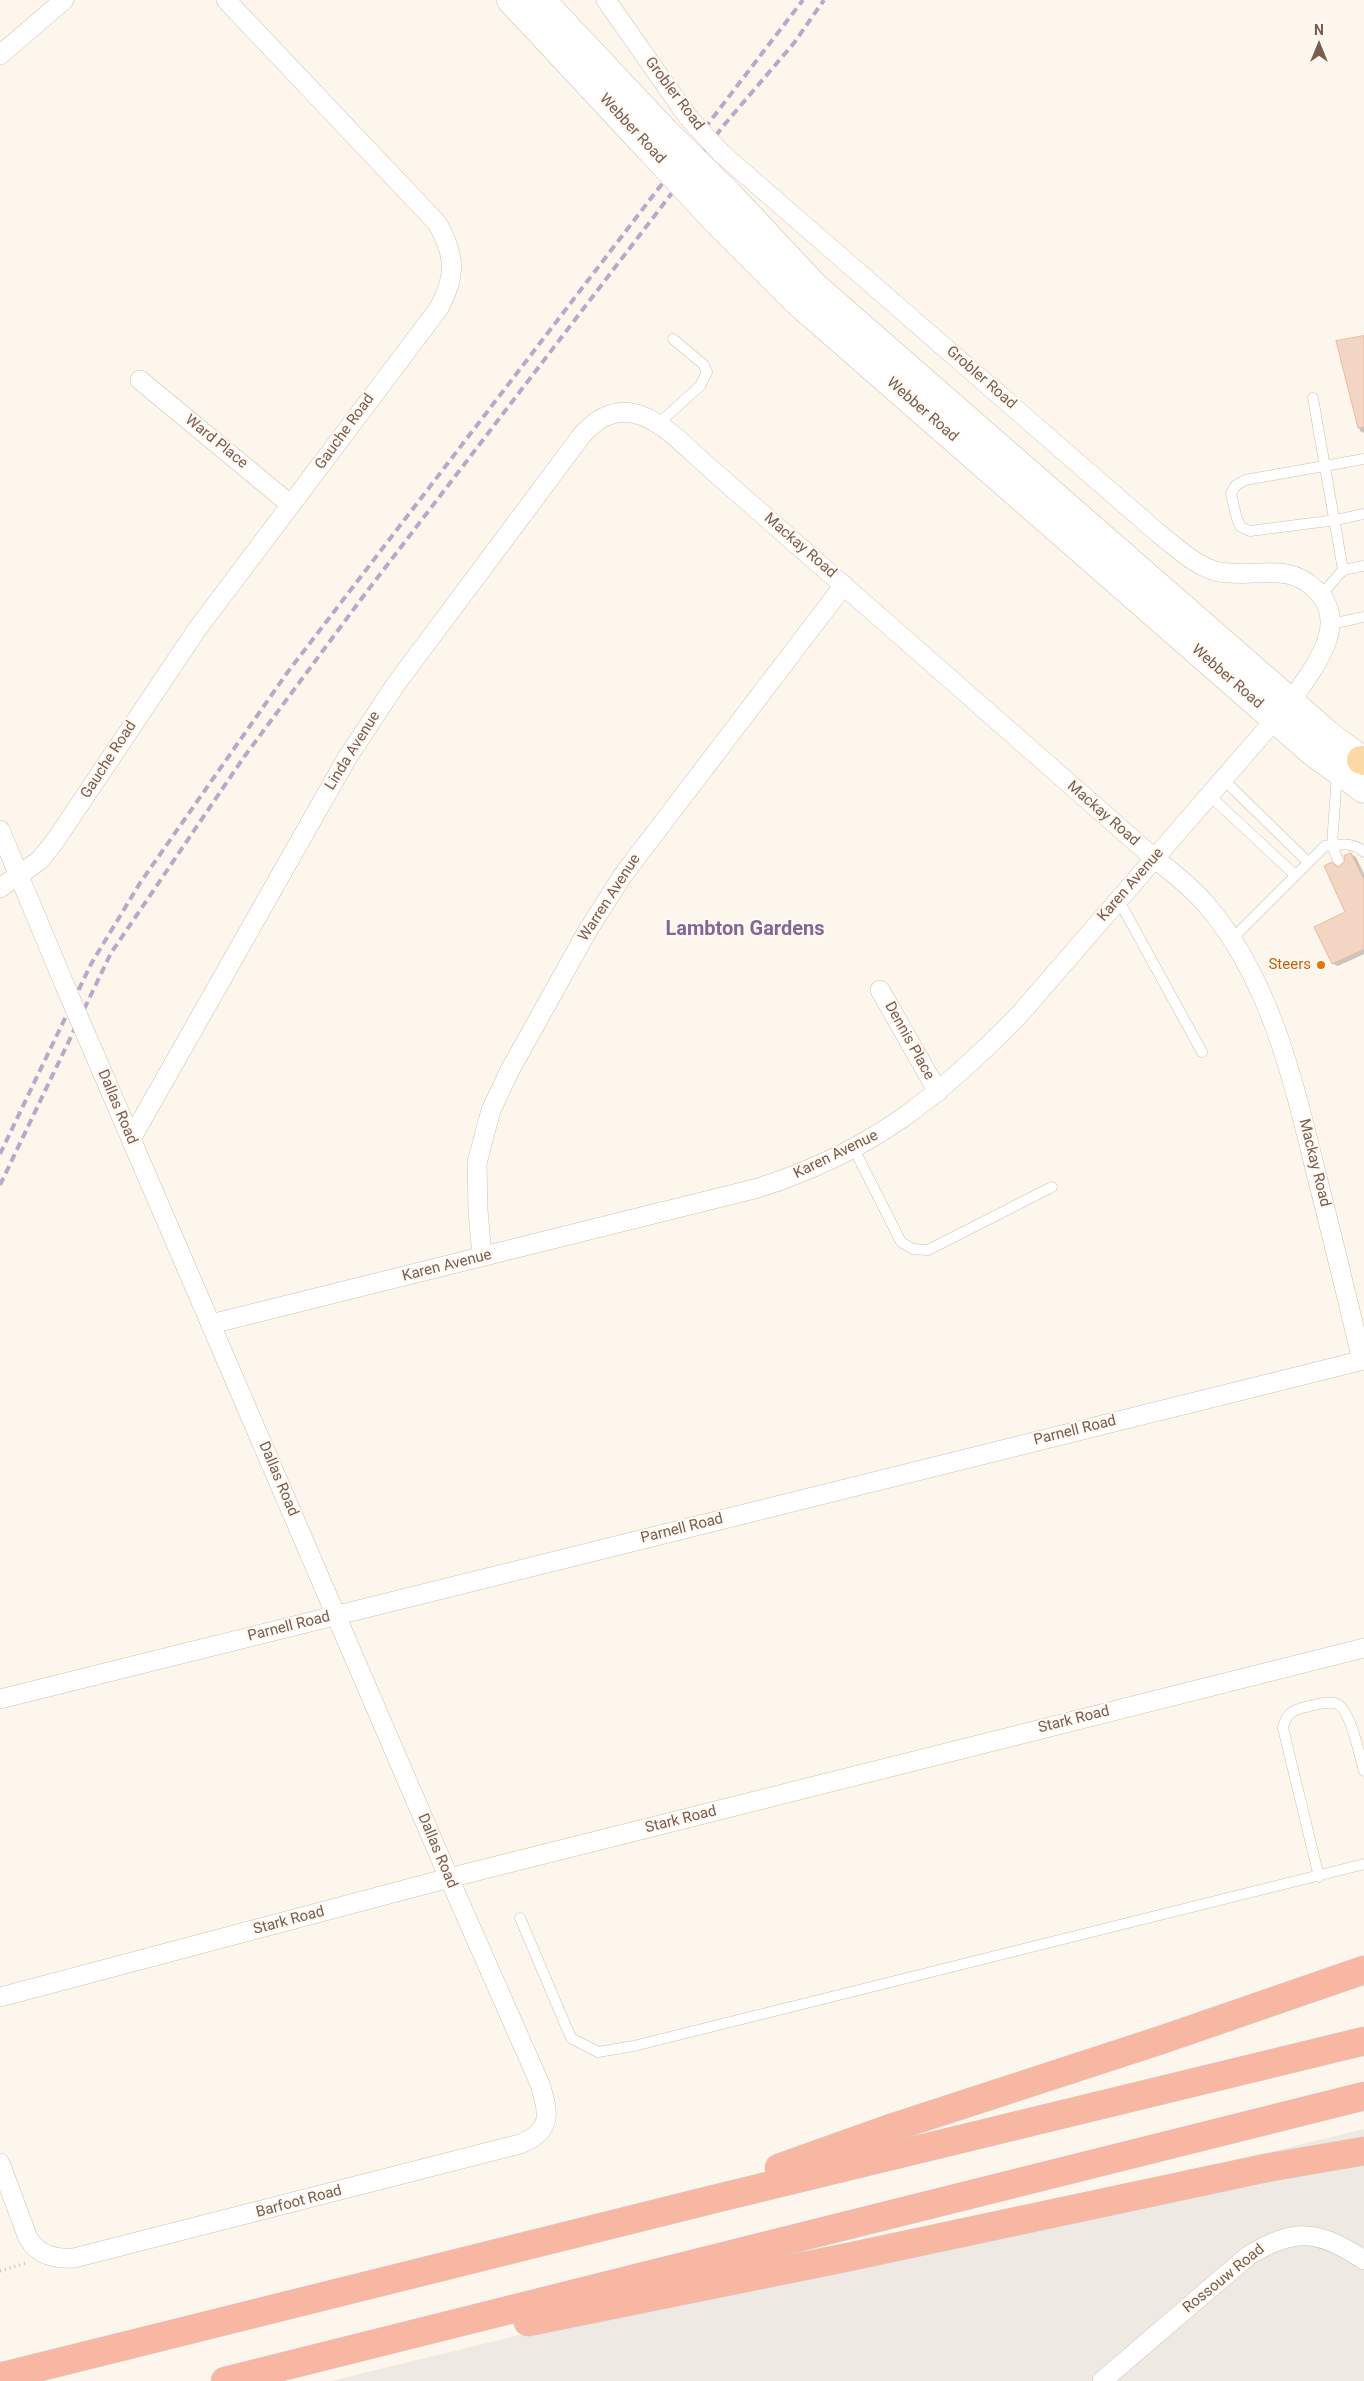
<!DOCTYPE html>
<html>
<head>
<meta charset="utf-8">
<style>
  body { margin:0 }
  #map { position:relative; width:1364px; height:2381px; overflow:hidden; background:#fdf6ec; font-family:Roboto,sans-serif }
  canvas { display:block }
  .north { position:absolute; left:1294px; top:20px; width:50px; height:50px; -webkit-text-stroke:4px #fffaf3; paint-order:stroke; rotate:0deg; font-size:14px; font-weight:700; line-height:20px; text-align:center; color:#7a5c4d }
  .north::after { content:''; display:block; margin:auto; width:18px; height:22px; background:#7a5c4d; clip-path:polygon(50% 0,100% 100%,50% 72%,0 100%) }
</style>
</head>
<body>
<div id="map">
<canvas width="1364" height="2381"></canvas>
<div class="north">N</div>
</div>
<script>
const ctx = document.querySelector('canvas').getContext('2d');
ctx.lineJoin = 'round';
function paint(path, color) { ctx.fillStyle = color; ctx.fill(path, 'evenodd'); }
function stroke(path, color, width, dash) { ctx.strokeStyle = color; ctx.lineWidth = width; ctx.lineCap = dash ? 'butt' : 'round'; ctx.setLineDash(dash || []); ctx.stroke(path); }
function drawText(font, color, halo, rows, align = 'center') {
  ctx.font = font + ' Roboto,sans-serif'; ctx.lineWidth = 4; ctx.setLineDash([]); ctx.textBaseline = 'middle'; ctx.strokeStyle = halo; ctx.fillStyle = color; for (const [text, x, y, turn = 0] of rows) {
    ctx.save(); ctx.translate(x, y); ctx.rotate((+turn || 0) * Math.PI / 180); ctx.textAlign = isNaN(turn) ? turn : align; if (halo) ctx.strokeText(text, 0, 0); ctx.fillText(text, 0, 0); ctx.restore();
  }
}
paint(new Path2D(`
  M 1364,2129 L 1364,2381 L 331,2381 Z`), '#efe9e4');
paint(new Path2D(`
  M 1364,338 L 1364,433 L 1360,431 L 1338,342 Z
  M 1351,854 L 1356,857 L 1364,874 L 1364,954 L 1338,966 L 1333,964 L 1316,927 L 1347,913 L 1338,868 L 1342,867 Z`), '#0003');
const building = new Path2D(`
  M 1364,336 L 1364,427 L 1358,428 L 1336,341 Z
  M 1351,853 L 1364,880 L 1364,949 L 1332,964 L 1314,927 L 1345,912 L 1324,866 L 1332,862 L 1337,867 L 1341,866 L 1345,861 L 1344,856 Z`);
paint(building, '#f3d5c3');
stroke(building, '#e6bba3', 1);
const service = new Path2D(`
  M 1313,398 L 1343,570 L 1321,595
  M 658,424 L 700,386 L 707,372 L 704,365 L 673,339
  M 1364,459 L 1245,480 L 1235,486 L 1231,494 L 1237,519 L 1241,527 L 1250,531 L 1336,520 L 1364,514
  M 1343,570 L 1364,566
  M 1331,624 L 1364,617
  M 1337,774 L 1332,845 L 1338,860
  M 1224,780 L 1308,862
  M 1210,796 L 1295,875
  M 1118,899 L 1202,1052
  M 1232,939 L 1325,846 C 1338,844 1354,842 1364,852
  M 854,1149 L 901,1242 L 913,1249 L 928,1250 L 1052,1187
  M 1319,1877 L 1283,1728 C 1286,1714 1292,1710 1306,1707 C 1315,1705 1328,1700 1337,1704 C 1350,1708 1360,1757 1364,1771
  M 520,1918 L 571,2038 L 598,2052 L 634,2046 L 1364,1864`);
const minor = new Path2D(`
  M 606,0 L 688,117
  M 0,55 L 64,0
  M 140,380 L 291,505
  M 0,830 L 65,986
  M 0,888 L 40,860 L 55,841 L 198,628 L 439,308 C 457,274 455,255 437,223 L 226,0
  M 880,990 L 938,1092
  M 131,1139 L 347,758 L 396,684 L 582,435 C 630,381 673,436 712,470 L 1154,858 C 1172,872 1190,886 1205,903 C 1270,978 1293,1079 1316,1173 C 1332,1235 1347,1298 1362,1360
  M 482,1257 L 478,1210 L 477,1163 L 491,1110 L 510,1070 L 588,930 L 623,875 L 844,585
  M 211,1324 L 758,1188 C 871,1152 937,1099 1019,1015 L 1291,701 C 1311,671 1352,624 1316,590 C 1309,583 1298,576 1287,574 C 1263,570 1239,577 1215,571 C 1193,564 1176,547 1158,533 L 721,153
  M 0,1699 L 1364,1360
  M 0,1997 L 449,1878 L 1364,1648
  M 0,2163 L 28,2238 C 39,2256 55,2259 74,2258 L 520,2144 C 553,2131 549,2113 540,2084 L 449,1878 L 94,1053
  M 1102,2381 L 1248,2256 C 1295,2227 1318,2230 1364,2260`);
const secondary = new Path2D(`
  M 511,0 L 650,149
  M 541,0 L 666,133
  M 729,195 L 814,286 L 1327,734 L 1364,762
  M 714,218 L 798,302 L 1313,752 L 1364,789`);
const primary = new Path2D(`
  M 1361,760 L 1364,761`);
const motorway = new Path2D(`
  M 779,2168 L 894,2127 L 1161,2040 L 1364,1970
  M 528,2322 L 844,2258 L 1266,2168 L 1364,2151
  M 0,2377 L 710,2200 L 1364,2041
  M 225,2381 L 1364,2096`);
stroke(service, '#d1beb0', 11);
stroke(minor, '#d1beb0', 20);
stroke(secondary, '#d6c0b0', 29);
stroke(primary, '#dad1cd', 29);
stroke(motorway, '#dad1cd', 29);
stroke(new Path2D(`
  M 0,2271 L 26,2263`), '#d9b8a5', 3, [1, 4]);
stroke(service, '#fff', 10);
stroke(minor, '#fff', 19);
stroke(secondary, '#fff', 28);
stroke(primary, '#fbd9a5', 28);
stroke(motorway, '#f7b7a3', 28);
stroke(new Path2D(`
  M 0,1154 L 91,964 L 140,883 L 287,673 L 803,0
  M 0,1185 L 111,953 L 244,757 L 365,594 L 724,125 L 794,43 L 824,0`), '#b9a8c9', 4, [8, 5]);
const minorBridge = new Path2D(`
  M 688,117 L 721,153
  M 65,986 L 94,1053`);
const secondaryBridge = new Path2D(`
  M 666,133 L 729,195
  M 650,149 L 714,218`);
stroke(minorBridge, '#d1beb0', 20, []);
stroke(secondaryBridge, '#d6c0b0', 29, []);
stroke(minorBridge, '#fff', 19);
stroke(secondaryBridge, '#fff', 28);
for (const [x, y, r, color] of [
  [1321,965,5,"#e8710a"]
]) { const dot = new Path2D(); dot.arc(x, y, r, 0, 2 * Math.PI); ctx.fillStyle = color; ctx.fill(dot); stroke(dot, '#fffaf3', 2); }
drawText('15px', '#7a5c4d', '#fffaf3', [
  ["Grobler Road",674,94,53],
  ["Webber Road",632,129,47],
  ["Grobler Road",981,378,41],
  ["Webber Road",922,410,41],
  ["Gauche Road",345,432,-54],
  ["Ward Place",216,442,39],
  ["Mackay Road",800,546,41],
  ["Webber Road",1227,677,41],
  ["Linda Avenue",353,751,-58],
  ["Gauche Road",109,760,-57],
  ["Mackay Road",1103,814,41],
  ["Karen Avenue",1131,885,-49],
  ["Warren Avenue",610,898,-57],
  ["Dennis Place",909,1041,61],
  ["Dallas Road",117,1107,67],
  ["Karen Avenue",836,1155,-26],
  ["Mackay Road",1314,1163,76],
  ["Karen Avenue",447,1266,-14],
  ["Parnell Road",1075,1431,-14],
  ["Dallas Road",278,1479,67],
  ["Parnell Road",682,1529,-14],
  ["Parnell Road",289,1627,-14],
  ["Stark Road",1074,1720,-14],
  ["Stark Road",681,1820,-14],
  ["Dallas Road",437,1851,67],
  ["Stark Road",289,1921,-15],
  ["Barfoot Road",299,2202,-15],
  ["Rossouw Road",1224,2279,-39]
]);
drawText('15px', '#c56008', '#fffaf3', [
  ["Steers",1311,965]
], 'right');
drawText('bold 20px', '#846695', '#fffaf3', [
  ["Lambton Gardens",745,930]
]);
</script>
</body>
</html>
